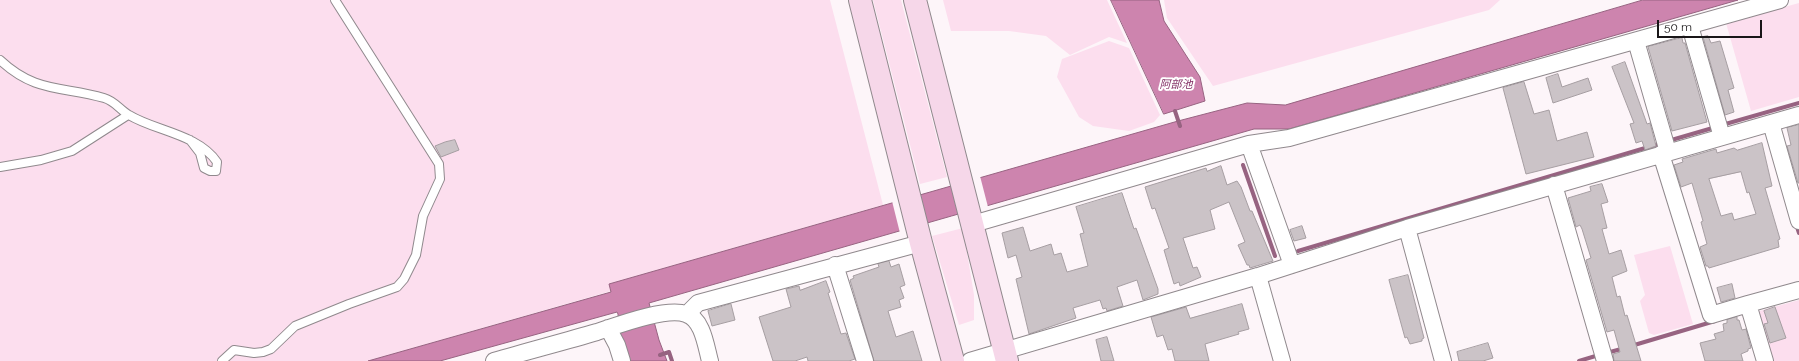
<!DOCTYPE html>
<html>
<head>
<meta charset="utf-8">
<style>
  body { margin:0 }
  #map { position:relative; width:1799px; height:361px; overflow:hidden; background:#fdf5f9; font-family:Raleway,sans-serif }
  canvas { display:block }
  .scale { position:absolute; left:1657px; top:20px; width:105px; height:18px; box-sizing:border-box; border:2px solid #191618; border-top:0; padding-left:5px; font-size:12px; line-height:14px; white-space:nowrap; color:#191618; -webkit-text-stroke:3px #fff; paint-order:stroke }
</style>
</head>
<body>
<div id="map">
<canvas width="1799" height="361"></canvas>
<div class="scale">50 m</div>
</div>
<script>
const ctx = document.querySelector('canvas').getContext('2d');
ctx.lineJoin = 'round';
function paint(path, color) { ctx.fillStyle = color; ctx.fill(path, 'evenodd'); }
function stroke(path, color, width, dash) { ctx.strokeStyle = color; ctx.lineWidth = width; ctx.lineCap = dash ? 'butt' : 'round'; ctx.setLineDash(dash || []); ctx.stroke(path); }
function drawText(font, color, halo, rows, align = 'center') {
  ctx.font = font + ' Raleway,"Noto Sans JP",sans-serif'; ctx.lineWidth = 4; ctx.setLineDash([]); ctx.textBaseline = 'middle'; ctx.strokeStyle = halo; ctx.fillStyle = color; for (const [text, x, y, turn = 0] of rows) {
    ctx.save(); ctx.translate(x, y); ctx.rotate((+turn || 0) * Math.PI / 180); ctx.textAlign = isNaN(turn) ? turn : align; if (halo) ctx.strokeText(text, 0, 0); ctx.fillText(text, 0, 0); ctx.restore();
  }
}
paint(new Path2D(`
  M 0,0 L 830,0 L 883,205 L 609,284 L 611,291 L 368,361 L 0,361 Z
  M 873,0 L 901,0 L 947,177 L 920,184 Z
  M 943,0 L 1107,0 L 1127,43 L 1109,37 L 1070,55 L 1046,36 L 1009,31 L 951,31 Z
  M 1164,0 L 1500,0 L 1489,10 L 1213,86 L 1167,18 Z
  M 1799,3 L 1799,97 L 1751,111 L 1726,23 Z
  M 1109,41 L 1129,48 L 1160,115 L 1154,122 L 1129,131 L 1093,126 L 1079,117 L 1057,77 L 1062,59 Z
  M 963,228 L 974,295 L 974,320 L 959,325 L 932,236 Z
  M 1670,246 L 1693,324 L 1654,335 L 1649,333 L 1640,301 L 1645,295 L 1634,255 Z
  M 1799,300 L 1799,361 L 1771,361 L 1756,312 Z`), '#fcdeee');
const water = new Path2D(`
  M 1111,0 L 1159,0 L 1164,21 L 1200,77 L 1205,101 L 1164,114 Z
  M 1643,0 L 1738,0 L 1289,129 L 1254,129 L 649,303 L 659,340 L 667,361 L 628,361 L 619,330 L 618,314 L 617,312 L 440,361 L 368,361 L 611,292 L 609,284 L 1178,121 L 1247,103 L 1285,105 Z`);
paint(water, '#cd84ae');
stroke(water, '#976381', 1);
paint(new Path2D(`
  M 980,176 L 988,207 L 960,216 L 951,184 Z
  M 919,194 L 927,225 L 900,233 L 892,201 Z`), '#fdf5f9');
stroke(new Path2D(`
  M 1175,111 L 1180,126
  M 1722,125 L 1799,103
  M 1668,141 L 1716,127
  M 1243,165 L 1275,256
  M 1796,224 L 1799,233
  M 1298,251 L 1662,143
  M 1631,346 L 1715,321
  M 1610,352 L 1625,348
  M 660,355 L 669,352 L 672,361
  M 1579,361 L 1599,355`), '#976381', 4);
const building = new Path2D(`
  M 1708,36 L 1711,43 L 1720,41 L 1734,88 L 1728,90 L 1734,112 L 1725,115 L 1703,37 Z
  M 1682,38 L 1683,43 L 1685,43 L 1707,122 L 1672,131 L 1648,47 Z
  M 1625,62 L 1647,124 L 1650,123 L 1656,146 L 1645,150 L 1642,141 L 1636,143 L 1630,124 L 1634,123 L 1612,67 Z
  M 1558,74 L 1562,87 L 1588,78 L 1592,90 L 1553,103 L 1546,78 Z
  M 1524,82 L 1534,114 L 1549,110 L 1557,141 L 1587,132 L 1594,157 L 1526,174 L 1503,88 Z
  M 1799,125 L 1799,183 L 1798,183 L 1787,146 L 1791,145 L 1787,128 Z
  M 455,140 L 459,150 L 441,157 L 435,146 L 445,142 Z
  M 1762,143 L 1772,186 L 1765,188 L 1780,239 L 1778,240 L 1779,247 L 1709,268 L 1708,266 L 1706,266 L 1700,247 L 1707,244 L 1701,222 L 1703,221 L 1692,183 L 1681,187 L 1674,165 L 1683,162 L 1682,159 L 1716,149 L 1717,153 L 1734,148 L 1737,150 ZM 1741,172 L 1747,193 L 1749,192 L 1756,214 L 1734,220 L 1732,213 L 1721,216 L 1709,179 Z
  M 1221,166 L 1227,185 L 1237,181 L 1241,187 L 1250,211 L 1252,211 L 1273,261 L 1250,268 L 1249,265 L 1247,265 L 1238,245 L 1245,242 L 1229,202 L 1210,210 L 1215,229 L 1183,238 L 1193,268 L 1197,267 L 1201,277 L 1180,286 L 1179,282 L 1174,284 L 1164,250 L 1169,248 L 1155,208 L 1152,209 L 1145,187 L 1206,168 L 1207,171 Z
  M 1602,184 L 1608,202 L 1601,204 L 1607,228 L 1602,229 L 1609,254 L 1621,250 L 1627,271 L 1612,277 L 1617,297 L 1620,296 L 1625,316 L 1627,315 L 1641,361 L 1614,361 L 1613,354 L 1620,352 L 1614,330 L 1607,332 L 1586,260 L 1591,258 L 1582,229 L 1580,225 L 1576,227 L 1568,198 L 1591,191 L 1590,187 Z
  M 1122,193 L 1134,229 L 1136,228 L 1158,289 L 1158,294 L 1143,300 L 1137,280 L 1117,287 L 1123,306 L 1107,311 L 1106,308 L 1103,309 L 1100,300 L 1073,308 L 1076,318 L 1029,334 L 1016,279 L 1022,277 L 1016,255 L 1008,258 L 1002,233 L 1023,227 L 1030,251 L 1051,244 L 1054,255 L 1061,253 L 1067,272 L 1088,266 L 1080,234 L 1084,233 L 1076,207 Z
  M 1302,226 L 1306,238 L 1294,241 L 1290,230 Z
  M 889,261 L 891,267 L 899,264 L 905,285 L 900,287 L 904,298 L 899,300 L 901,307 L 888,311 L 896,337 L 913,331 L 922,361 L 874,361 L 850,280 L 854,278 L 853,276 L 879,267 L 878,264 Z
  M 1408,275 L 1424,338 L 1422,339 L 1422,341 L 1410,344 L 1407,337 L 1405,338 L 1389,280 Z
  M 826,281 L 830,292 L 828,293 L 841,334 L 846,333 L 855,359 L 849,361 L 808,361 L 807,357 L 795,361 L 773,361 L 759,317 L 791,307 L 786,289 L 799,286 L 800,290 Z
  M 1732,284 L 1735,298 L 1721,302 L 1717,288 Z
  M 731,304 L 735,320 L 712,326 L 708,311 Z
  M 1242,304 L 1249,329 L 1238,332 L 1239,334 L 1205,344 L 1209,361 L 1175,361 L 1172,349 L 1168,350 L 1163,335 L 1157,337 L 1151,317 L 1186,307 L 1190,318 Z
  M 1775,307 L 1786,338 L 1770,343 L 1764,324 L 1768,323 L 1764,311 Z
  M 1737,317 L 1737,320 L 1739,320 L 1742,330 L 1746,329 L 1751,348 L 1748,349 L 1748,351 L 1741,354 L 1743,361 L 1705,361 L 1700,343 L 1716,339 L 1714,334 L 1724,331 L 1723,324 L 1727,323 L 1727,320 Z
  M 1107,337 L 1114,361 L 1101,361 L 1096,340 Z
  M 1488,343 L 1493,358 L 1483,361 L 1459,361 L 1457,352 Z`);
paint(building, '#cbc3c7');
stroke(building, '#a69ea2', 1);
const lane = new Path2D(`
  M 0,60 C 35,93 62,86 104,98 C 115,101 120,110 129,115 C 155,131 198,134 217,162 L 216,171 L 210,171 L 204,168 L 200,153 L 190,140
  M 0,167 L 41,160 L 72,151 L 128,115
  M 222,361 L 234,350 L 254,353 L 263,352 L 271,349 L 295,326 L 349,304 L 397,287 L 404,279 L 416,255 L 423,216 L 440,179 L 439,164 L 335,0`);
const street = new Path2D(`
  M 1690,26 L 1722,137
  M 1636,41 L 1668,152
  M 1771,123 L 1799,221
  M 1249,144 L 1292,265
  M 1661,154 L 1711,315 L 1748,304 L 1765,361
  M 1554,185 L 1605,361
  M 973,224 L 1249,144 L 1289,138 L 1780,0
  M 1407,228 L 1443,361
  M 835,265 L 865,361
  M 1258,276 L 1282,361
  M 1748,304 L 1799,290
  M 687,314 L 698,303 L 921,243
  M 608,328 L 617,345 L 622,361
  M 494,361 C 528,351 563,342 597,332 C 618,325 666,307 686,314 C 703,319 706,347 710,361
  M 970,361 L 1258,276 L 1407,228 L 1799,115`);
const secondary = new Path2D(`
  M 860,0 L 921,243 L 953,361
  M 915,0 L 1007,361`);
stroke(lane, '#90898d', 10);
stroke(street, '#90898d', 18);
stroke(secondary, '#90898d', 24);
stroke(lane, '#fff', 8);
stroke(street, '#fff', 16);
stroke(secondary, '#f6d7e9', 22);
drawText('italic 11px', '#7f2860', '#fff', [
  ["阿部池",1176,85]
]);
</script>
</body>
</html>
